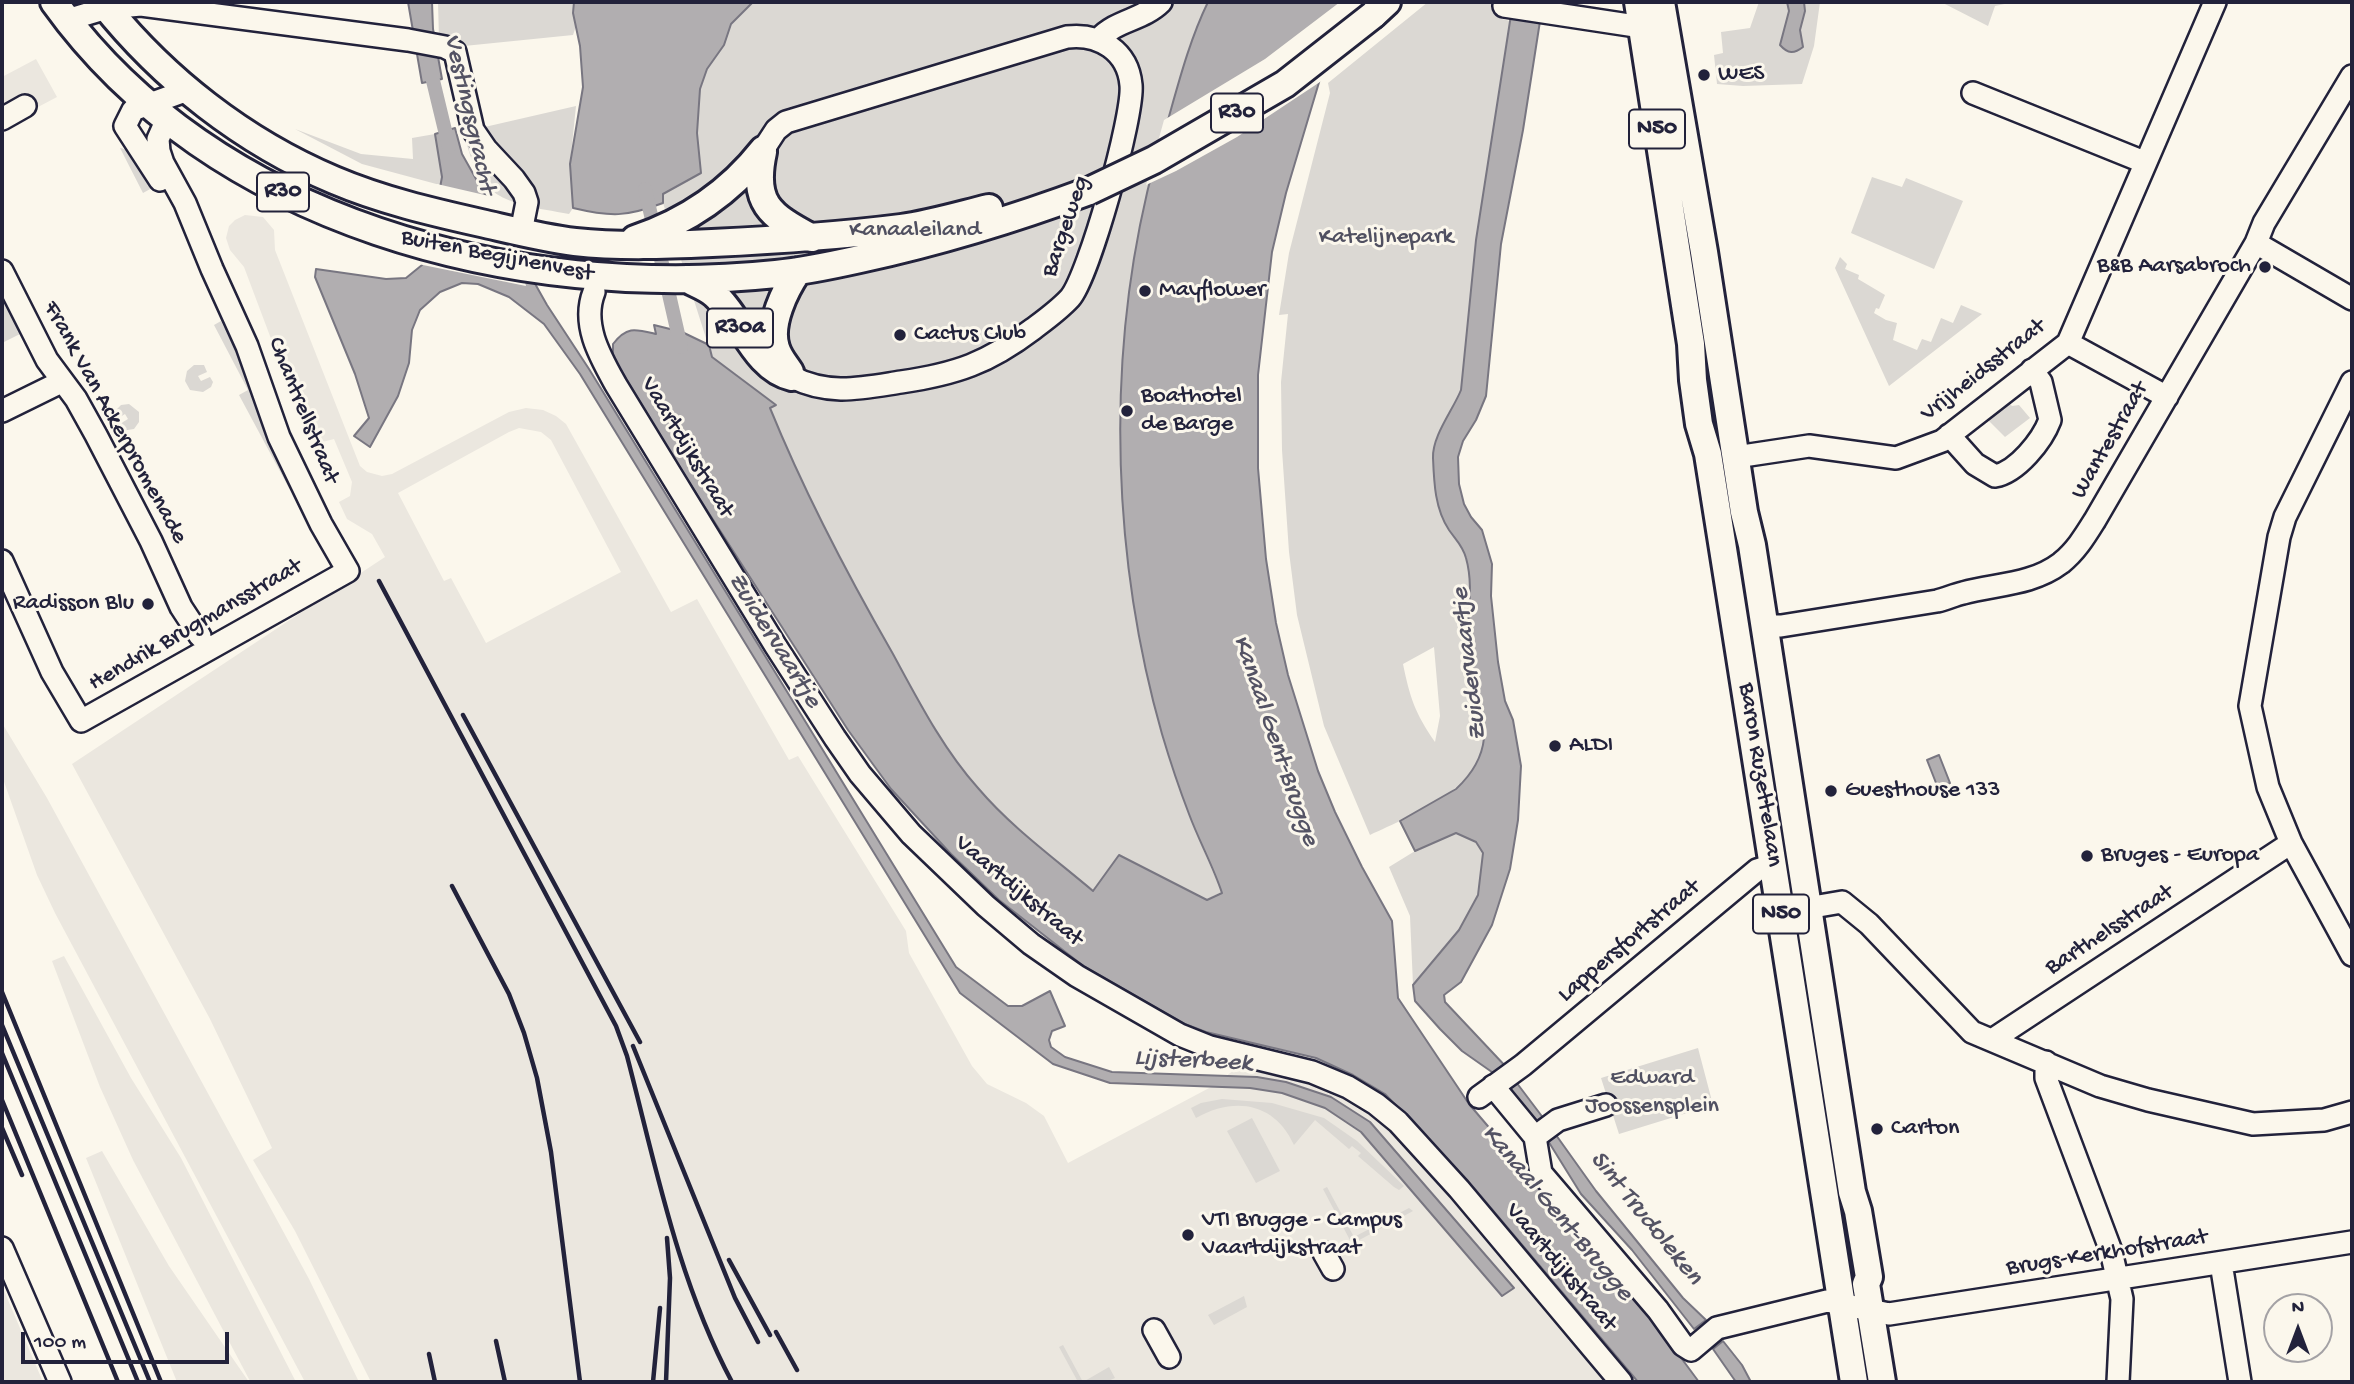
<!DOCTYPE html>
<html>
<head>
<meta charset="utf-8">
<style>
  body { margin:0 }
  #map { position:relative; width:2354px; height:1384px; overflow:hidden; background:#fbf7ec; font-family:"Gochi Hand",sans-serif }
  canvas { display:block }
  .frame { position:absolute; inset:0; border:4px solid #22223b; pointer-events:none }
  .north { position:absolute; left:2263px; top:1293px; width:70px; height:70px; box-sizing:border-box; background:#fbf7ec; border:2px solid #a4a2a5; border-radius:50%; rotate:0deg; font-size:19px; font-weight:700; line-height:28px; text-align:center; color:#22223b }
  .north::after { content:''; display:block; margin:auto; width:24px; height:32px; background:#22223b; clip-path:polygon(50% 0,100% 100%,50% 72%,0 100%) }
  .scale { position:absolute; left:21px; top:1332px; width:208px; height:32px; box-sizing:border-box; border:4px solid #22223b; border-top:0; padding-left:9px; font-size:21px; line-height:24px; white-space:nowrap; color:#22223b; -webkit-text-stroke:5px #fbf7ec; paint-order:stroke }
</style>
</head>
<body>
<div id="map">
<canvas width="2354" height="1384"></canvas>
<div class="frame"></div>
<div class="north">N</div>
<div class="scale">100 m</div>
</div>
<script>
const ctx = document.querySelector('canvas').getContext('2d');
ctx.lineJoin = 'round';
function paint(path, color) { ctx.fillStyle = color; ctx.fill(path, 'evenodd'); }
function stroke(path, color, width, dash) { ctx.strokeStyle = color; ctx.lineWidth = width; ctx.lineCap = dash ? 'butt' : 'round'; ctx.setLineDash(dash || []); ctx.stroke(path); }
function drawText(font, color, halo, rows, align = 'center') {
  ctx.font = font + ' "Gochi Hand",sans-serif'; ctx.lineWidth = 6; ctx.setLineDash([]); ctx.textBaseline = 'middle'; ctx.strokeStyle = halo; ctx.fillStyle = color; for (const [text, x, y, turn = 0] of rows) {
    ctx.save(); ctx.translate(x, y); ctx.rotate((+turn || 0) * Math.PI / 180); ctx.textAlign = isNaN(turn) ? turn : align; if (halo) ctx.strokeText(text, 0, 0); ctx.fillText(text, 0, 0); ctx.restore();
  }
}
paint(new Path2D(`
  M 36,59 L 57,97 L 2,126 L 2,77 Z
  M 245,215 L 263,217 L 274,230 L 275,250 L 360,466 L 367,472 L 382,476 L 392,474 L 509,412 L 526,408 L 543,410 L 556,416 L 566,424 L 671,612 L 697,599 L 789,760 L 798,756 L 906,931 L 909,953 L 972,1066 L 987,1084 L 1026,1103 L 1044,1116 L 1068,1163 L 1211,1087 L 1241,1065 L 1322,1083 L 1381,1118 L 1614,1382 L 371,1382 L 295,1231 L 253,1160 L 272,1148 L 210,1019 L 72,764 L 385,557 L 372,534 L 347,519 L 339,502 L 350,496 L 352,482 L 334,439 L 311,445 L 244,267 L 230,250 L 226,238 L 229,226 L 235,220 ZM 519,428 L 541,432 L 551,440 L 621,572 L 486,643 L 451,578 L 444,581 L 398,493 L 509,432 Z
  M 2,723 L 47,798 L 277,1220 L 309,1279 L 359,1382 L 305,1382 L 55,913 L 37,875 L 2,776 Z
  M 64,956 L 131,1078 L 181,1158 L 296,1382 L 250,1381 L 133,1160 L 100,1087 L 52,961 Z
  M 102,1151 L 169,1266 L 249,1382 L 177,1382 L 86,1158 Z
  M 2,1286 L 43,1382 L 2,1382 Z`), '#ebe7df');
paint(new Path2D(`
  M 438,2 L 584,2 L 573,35 L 464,46 L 439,39 Z
  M 753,2 L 1208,2 C 1189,43 1177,88 1164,132 C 1159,153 1152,173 1147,193 C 1092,424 1124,678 1222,892 L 1206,900 L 1120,855 L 1093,891 C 1054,859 1012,827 978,788 C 944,750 920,703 895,659 C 849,577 805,495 770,407 L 775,404 L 712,357 L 663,203 L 662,194 L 701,173 L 697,133 L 700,90 L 707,69 L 724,45 L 731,24 Z
  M 1428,2 L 1505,2 L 1502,19 L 1510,21 L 1476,240 L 1461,390 C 1453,410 1432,435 1433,457 C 1433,472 1443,516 1450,530 C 1454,540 1463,546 1466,557 C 1475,589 1466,625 1468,658 C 1470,683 1482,705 1484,730 C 1488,787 1412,815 1370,835 L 1324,726 L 1297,615 L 1289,552 L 1282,450 L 1281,382 L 1288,314 L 1279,315 L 1289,253 L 1330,93 L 1328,83 ZM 1434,647 L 1440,716 L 1435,742 C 1415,713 1410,698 1403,664 Z
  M 1759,2 L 1820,2 L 1814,46 L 1802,84 L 1743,86 L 1717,84 L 1714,55 L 1723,53 L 1721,32 L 1750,28 Z
  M 1941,2 L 2014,2 L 1995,6 L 1988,26 Z
  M 576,106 L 570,164 L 573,208 L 569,214 C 540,208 498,206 480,178 C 472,165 468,147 463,132 Z
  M 295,129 L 361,154 L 413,159 L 412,138 L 435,134 L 442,177 L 440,185 L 362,164 Z
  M 120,148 C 135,150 145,173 153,185 L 152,188 L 143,193 Z
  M 1872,177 L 1902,187 L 1906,178 L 1963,201 L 1934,269 L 1851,233 Z
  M 1840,257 L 1847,264 L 1845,269 L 1859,275 L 1858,279 L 1885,295 L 1879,309 L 1876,308 L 1874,313 L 1886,320 L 1897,323 L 1893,340 L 1917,350 L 1922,339 L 1931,342 L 1941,318 L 1953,323 L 1961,305 L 1982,314 L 1889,386 L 1835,268 Z
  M 2,299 L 20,334 L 2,343 Z
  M 221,321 L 246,372 L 263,425 L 290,490 L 239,395 L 248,390 L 214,325 Z
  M 194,365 L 204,365 L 207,372 L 198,376 L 201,381 L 210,377 L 213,382 L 211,387 L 203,392 L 190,390 L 185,381 L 187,371 Z
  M 2008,402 L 2012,406 L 2019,405 L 2030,418 L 2005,437 L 1986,418 Z
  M 129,404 L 139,412 L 139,422 L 134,429 L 121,431 L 118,425 L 128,419 L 125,414 L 115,420 L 112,414 L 121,405 Z
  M 1456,833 L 1476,842 L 1483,853 L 1478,894 L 1459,930 L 1413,985 L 1410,916 L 1389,867 L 1415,851 Z
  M 1794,867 L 1847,1211 L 1845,1218 L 1855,1281 L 1850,1282 L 1782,868 Z
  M 1698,1048 L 1713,1105 L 1619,1134 L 1601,1078 Z
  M 1222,1099 L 1272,1103 L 1324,1118 L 1357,1141 L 1404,1186 L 1399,1190 L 1394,1187 L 1358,1156 L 1361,1153 L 1352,1146 L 1349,1149 L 1315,1120 L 1294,1145 C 1275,1103 1235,1096 1196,1118 L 1191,1108 L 1201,1103 Z
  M 1252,1118 L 1280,1171 L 1256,1183 L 1227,1131 Z
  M 1327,1187 L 1354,1237 L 1409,1208 L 1413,1211 L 1352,1244 L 1323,1189 Z
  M 1244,1296 L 1247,1307 L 1214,1325 L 1208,1315 Z
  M 1063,1345 L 1083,1382 L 1109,1367 L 1115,1378 L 1106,1382 L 1078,1382 L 1059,1347 Z`), '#dbd8d3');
const water = new Path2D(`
  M 408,2 L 432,2 L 433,29 L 442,79 L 422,83 Z
  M 574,2 L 753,2 L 731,24 L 724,45 L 707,69 L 700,89 L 697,133 L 701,173 L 663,194 L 663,203 C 626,217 611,217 573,208 L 570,164 L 583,87 L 580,46 L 573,13 Z
  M 1208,2 L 1340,2 L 1323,69 L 1286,193 L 1272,252 L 1258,375 L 1258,468 L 1266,559 L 1276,623 L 1288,675 L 1318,771 L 1335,812 L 1362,867 L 1392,921 L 1398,998 L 1469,1104 L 1650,1316 L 1699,1382 L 1638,1382 L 1468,1181 L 1385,1094 L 1353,1075 L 1316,1058 L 1206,1032 L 1185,1024 L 1082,965 L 999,900 L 951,854 L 891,789 L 848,730 L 676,462 L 613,357 L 613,344 C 627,326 635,329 656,334 L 654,325 L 682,332 L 709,345 L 712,357 L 776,405 L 770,408 C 805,494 847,574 893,654 C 918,700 943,749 978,788 C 1011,827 1054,858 1093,891 L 1119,855 L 1207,900 L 1222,893 C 1213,866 1199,841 1189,814 C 1179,788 1170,761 1162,734 C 1113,562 1106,368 1147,193 C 1152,171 1160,149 1166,127 C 1178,85 1189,41 1208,2 Z
  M 1513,2 L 1543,2 L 1523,130 L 1501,244 L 1486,396 L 1476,420 L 1463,441 L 1458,457 L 1459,484 L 1464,504 L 1471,517 L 1482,530 L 1492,564 L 1491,596 L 1498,662 L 1505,701 L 1513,720 L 1521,766 L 1518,820 L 1510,869 L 1492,925 L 1461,982 L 1444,995 L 1445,1002 L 1509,1070 L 1499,1077 L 1462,1051 L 1440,1029 L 1415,1001 L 1413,985 L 1459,930 L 1478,895 L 1483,853 L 1476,842 L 1456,833 L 1415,851 L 1400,821 L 1456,789 C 1470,776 1482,759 1484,738 C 1486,713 1473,689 1469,665 C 1463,630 1476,593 1466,558 C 1463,546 1456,540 1449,530 C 1435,509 1434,483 1433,458 C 1432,436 1453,410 1461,390 L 1476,240 Z
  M 1787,2 L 1804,2 L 1805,11 L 1800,30 L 1803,47 C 1794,54 1788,54 1780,45 L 1789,11 Z
  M 455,128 L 462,154 L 547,305 L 589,369 L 956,967 L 1008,1006 L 1022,1006 L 1050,991 L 1065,1026 L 1052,1031 L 1049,1040 L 1051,1047 L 1065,1057 L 1112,1072 L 1257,1077 L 1286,1082 L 1331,1097 L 1370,1122 L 1514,1288 L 1502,1296 L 1361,1132 L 1325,1108 L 1282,1093 L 1250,1088 L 1110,1083 L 1053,1064 L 960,993 L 580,374 L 544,324 L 509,297 L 478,284 L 462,283 L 440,292 L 420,310 L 412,330 L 409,363 L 398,396 L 370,447 L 354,436 L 369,418 L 355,374 L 315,277 L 316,269 L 386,279 L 406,278 L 422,265 L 432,230 L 442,177 L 435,134 Z
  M 1939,755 L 1950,783 L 1938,788 L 1927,760 Z
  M 1513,1078 L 1547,1123 L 1539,1128 L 1505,1083 Z
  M 1556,1135 L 1596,1191 L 1683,1298 L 1706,1320 L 1694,1329 L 1632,1250 L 1581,1194 L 1545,1136 Z
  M 1723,1341 L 1742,1365 L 1751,1382 L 1736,1382 L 1713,1349 Z`);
paint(water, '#b1aeb0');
stroke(water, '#787681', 2);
paint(new Path2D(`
  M 1340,2 L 1343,2 L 1323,80 L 1237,137 L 1176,171 L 1146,185 L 1164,120 L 1265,59 Z
  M 437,184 L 489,196 L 516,244 L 526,286 L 418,264 L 429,230 Z`), '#fbf7ec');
stroke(new Path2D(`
  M 429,64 L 449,147
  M 645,189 L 681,347`), '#b1aeb0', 14);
const minor = new Path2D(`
  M 1504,6 L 1642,27
  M 67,20 L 107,8 L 141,5 L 408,40 L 445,47 L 455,52 L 473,130 L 486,149 L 514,179 L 524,193 L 527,202 L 521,232
  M 1099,39 C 1116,20 1143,20 1161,2
  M 1973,93 L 2144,162
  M 2,119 L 25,106
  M 763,150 L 776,130 L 786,122 L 1067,37 C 1099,33 1128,51 1131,85 C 1134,115 1089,276 1070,298 C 1059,310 1045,320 1033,329 C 988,363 956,374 901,382 C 862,388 829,396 792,377
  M 160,180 L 125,126 L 133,110 L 188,90
  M 2256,243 L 2352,299
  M 2,271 L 47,360 L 76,399 L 96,435 L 151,541 L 181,607 L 200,636
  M 594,292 C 581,325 601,358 616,385 L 775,645 L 835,738 L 860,774 L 911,834 L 986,906 L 1031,944 L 1077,976 L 1180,1035 L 1210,1047 L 1312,1072 L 1348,1087 L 1376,1104 L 1398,1122 L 1459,1189 L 1621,1382
  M 2068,343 L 2167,397
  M 2352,382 L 2285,517 L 2279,537 L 2250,706 L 2268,787 L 2291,843 L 2352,955
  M 2,411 L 61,382
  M 1949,435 L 1975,464 L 1995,476 C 2017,472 2042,441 2050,420 L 2041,382 L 2032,370
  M 1736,457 L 1809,446 L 1896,458 L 1942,441 L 2068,343 L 2215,2
  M 2,561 L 52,672 L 81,721 L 348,571 L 321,524 L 279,437 L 247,346 L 212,269 L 185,203 L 163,163 L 159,151 L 158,139 L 167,119
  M 1763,626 L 1781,626 L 1937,601 C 1946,599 1954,595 1963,593 C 1996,584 2032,585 2061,563 C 2076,551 2085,536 2095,520 L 2256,243 L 2264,223 L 2352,76
  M 1807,908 L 1842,902 L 1869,924 L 1972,1032 L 2100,1086 L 2148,1100 L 2253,1124 L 2324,1120 L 2352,1112
  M 1992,1040 L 2291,843
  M 2046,1062 L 2046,1078 L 2111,1251 L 2122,1299 L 2118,1382
  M 1493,1086 L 1535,1137 L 1541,1173 L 1658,1310 L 1683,1345 L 1691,1350 L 1717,1328 L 1827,1301 L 1889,1314 L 2352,1242
  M 1479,1097 L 1523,1065 L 1757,870 L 1773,865
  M 1535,1137 L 1558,1120 L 1606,1105
  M 2,1248 L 60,1382
  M 1324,1253 L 1333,1269
  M 2221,1263 L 2240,1382
  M 1154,1330 L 1169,1357`);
const major = new Path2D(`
  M 54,2 C 213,224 517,301 776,274 C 805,271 833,265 860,259 C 938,242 1014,219 1089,191
  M 102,2 C 163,79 244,142 334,180 C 381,200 432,212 481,223 C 512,230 543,238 575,242 C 620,247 666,245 712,243 C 775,240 838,236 901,228 C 931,224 960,215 989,208
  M 1638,2 L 1691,344 L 1693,380 L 1699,424 L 1708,454 L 1727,574 L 1854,1382
  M 1661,2 L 1704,252 L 1744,512 L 1752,545 L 1852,1192 L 1858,1211 L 1869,1277 L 1866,1284 L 1882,1382
  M 1373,15 L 1387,2
  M 763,152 C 752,203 769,215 812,238
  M 635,239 C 686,222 730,192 763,150
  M 687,279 C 696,284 708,288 715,295 C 741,318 755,369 792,377
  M 790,372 C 785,364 779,358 776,348 C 768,324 785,290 798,271`);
stroke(minor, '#22223b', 26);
stroke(major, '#22223b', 32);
stroke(minor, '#fbf7ec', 21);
stroke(major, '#fbf7ec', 26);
stroke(new Path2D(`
  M 379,581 L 616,1026 L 627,1056 C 656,1167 678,1281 732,1382
  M 463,715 L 640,1042
  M 452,886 L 509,994 L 524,1033 L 537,1078 L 551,1152 L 580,1382
  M 2,992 L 161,1382
  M 2,1025 L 150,1382
  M 633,1046 L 735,1298 L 758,1342
  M 2,1053 L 138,1382
  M 2,1100 L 118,1382
  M 2,1128 L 22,1175
  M 729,1260 L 770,1335
  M 776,1332 L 797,1370
  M 496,1341 L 505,1382
  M 429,1354 L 435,1382
  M 653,1382 L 660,1308
  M 666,1382 L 670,1278 L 667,1238`), '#22223b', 4.5);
const majorBridge = new Path2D(`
  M 1089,191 L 1154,160 L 1285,84 L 1373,15`);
stroke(majorBridge, '#22223b', 32, []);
stroke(majorBridge, '#fbf7ec', 26);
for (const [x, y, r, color] of [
  [1704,75,7,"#22223b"],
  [2265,267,7,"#22223b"],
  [1145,291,7,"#22223b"],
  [900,335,7,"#22223b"],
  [1127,411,7,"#22223b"],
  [148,604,7,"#22223b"],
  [1555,746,7,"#22223b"],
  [1831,791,7,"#22223b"],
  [2087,856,7,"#22223b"],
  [1877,1129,7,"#22223b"],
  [1188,1235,7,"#22223b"]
]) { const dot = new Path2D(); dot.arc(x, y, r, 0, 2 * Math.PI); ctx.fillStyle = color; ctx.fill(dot); stroke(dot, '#fbf7ec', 2.5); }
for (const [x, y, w] of [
  [1237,113,52],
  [1657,129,56],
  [283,192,52],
  [740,328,66],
  [1781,914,56]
]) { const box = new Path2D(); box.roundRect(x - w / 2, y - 19.5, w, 39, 5); ctx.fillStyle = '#fbf7ec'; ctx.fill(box); stroke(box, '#22223b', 2); }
drawText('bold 23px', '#22223b', null, [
  ["R30",1237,113],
  ["N50",1657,129],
  ["R30",283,192],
  ["R30a",740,328],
  ["N50",1781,914]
]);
drawText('24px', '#22223b', '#fbf7ec', [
  ["WES",1718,75],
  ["B&B Aarsabroch",2251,267,"right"],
  ["Mayflower",1159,291],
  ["Cactus Club",914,335],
  ["Boathotel",1141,397],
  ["de Barge",1141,425],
  ["Radisson Blu",134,604,"right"],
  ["ALDI",1569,746],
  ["Guesthouse 133",1845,791],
  ["Bruges - Europa",2101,856],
  ["Carton",1891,1129],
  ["VTI Brugge - Campus",1202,1221],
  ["Vaartdijkstraat",1202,1249]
], 'left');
drawText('24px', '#22223b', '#fbf7ec', [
  ["Bargeweg",1067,227,-71],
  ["Buiten Begijnenvest",497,257,11],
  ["Vrijheidsstraat",1984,371,-38],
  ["Chantrellstraat",302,411,68],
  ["Frank Van Ackerpromenade",114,423,61],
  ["Wantestraat",2111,441,-60],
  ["Vaartdijkstraat",686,448,59],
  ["Hendrik Brugmansstraat",196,626,-30],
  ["Baron Ruzettelaan",1759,775,81],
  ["Vaartdijkstraat",1018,892,40],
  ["Barthelsstraat",2110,931,-33],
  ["Lappersfortstraat",1630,942,-40],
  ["Brugs-Kerkhofstraat",2107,1254,-9],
  ["Vaartdijkstraat",1560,1268,50]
]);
drawText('24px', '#505061', '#fbf7ec', [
  ["Kanaaleiland",915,231],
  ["Katelijnepark",1386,238],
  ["Edward",1652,1079],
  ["Joossensplein",1652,1107]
]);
drawText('italic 26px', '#545364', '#fbf7ec', [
  ["Vestingsgracht",468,114,77],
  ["Zuidervaartje",773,641,58],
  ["Zuidervaartje",1471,664,-97],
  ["Kanaal Gent-Brugge",1274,741,71],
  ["Lijsterbeek",1193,1062,3],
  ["Kanaal Gent-Brugge",1556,1214,50],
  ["Sint Trudoleken",1645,1219,51]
]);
</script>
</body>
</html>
